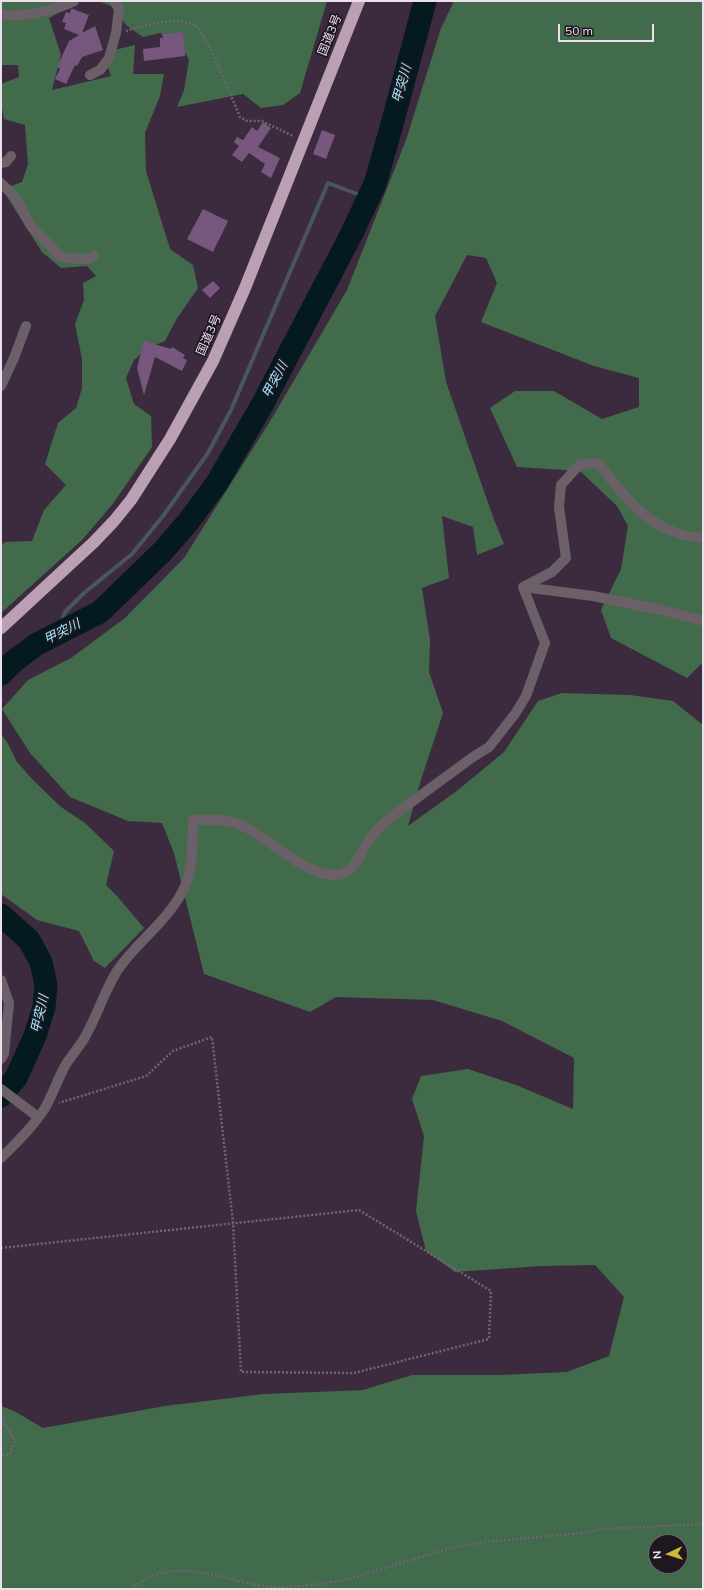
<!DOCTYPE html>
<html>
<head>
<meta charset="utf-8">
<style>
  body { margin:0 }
  #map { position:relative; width:704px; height:1590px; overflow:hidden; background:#3c2b3f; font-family:Mulish,sans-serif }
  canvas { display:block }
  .frame { position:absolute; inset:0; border:2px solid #ebe0ed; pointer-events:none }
  .north { position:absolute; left:648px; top:1534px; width:40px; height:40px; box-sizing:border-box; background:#1e1720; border:1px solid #706772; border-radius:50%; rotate:266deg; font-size:11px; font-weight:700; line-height:16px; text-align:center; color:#ebe0ed }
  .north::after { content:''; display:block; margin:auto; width:14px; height:18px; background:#cdb938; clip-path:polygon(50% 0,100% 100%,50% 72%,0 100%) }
  .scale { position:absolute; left:558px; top:24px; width:96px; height:18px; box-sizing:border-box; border:2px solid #ebe0ed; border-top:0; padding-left:5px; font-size:12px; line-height:14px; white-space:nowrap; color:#ebe0ed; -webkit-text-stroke:3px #1e1720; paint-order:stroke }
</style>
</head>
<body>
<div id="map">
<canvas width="704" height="1590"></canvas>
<div class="frame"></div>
<div class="north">N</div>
<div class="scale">50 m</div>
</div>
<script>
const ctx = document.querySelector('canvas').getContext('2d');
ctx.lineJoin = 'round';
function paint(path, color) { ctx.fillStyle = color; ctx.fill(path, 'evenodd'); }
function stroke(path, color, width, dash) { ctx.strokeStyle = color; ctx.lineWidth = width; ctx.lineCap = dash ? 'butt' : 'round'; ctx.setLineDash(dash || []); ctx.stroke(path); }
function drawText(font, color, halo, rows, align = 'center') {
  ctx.font = font + ' Mulish,"Noto Sans JP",sans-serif'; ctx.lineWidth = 3.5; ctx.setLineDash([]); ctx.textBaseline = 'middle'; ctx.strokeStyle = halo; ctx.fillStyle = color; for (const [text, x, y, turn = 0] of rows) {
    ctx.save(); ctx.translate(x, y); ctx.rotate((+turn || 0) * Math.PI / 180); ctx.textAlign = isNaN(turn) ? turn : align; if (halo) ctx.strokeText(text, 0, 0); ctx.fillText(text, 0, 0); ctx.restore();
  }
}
paint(new Path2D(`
  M 1,1 L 80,1 L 49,18 L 61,55 L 52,90 L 111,76 L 105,59 L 110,51 L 135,45 L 133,74 L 164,74 L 160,96 L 145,133 L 146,171 L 170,249 L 193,265 L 198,288 L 176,320 L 165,341 L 148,348 L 134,360 L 126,378 L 134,404 L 151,416 L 152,447 L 112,505 L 82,540 L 1,613 L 1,545 L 5,542 L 32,541 L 44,510 L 66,485 L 45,464 L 58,423 L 76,408 L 82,388 L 82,359 L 75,324 L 84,300 L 83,283 L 96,276 L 87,266 L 61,268 L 42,252 L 2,189 L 22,182 L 28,164 L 25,125 L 4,119 L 1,103 L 1,84 L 19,77 L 18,65 L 1,65 Z
  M 98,1 L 327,1 L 300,93 L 283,105 L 261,108 L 243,94 L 177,107 L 184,90 L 189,60 L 180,43 L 160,33 L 143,37 L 126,25 L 111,6 Z
  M 454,1 L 703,1 L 703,662 L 687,678 L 611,638 L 601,610 L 621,569 L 628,526 L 617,506 L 580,471 L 517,467 L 490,408 L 515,391 L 554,391 L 602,419 L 639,407 L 639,378 L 594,366 L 481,322 L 497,283 L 486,258 L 467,255 L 435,316 L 446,382 L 493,517 L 504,544 L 477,555 L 473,527 L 442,516 L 449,578 L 422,588 L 430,640 L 429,672 L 443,713 L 421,780 L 408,826 L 458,790 L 504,752 L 538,701 L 562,693 L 630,695 L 673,701 L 703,725 L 703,1589 L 1,1589 L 1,1406 L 14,1411 L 43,1428 L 165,1406 L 264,1394 L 363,1390 L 412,1375 L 499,1375 L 567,1372 L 609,1356 L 624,1297 L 595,1265 L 542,1266 L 455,1272 L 426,1251 L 416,1211 L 424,1136 L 412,1099 L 421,1076 L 468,1069 L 516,1085 L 573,1109 L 574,1058 L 502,1021 L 433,1000 L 336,997 L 310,1012 L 204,974 L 174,853 L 162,823 L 128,821 L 70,797 L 30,753 L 2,709 L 28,680 L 71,658 L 125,618 L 184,558 L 272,418 L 347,290 L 406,140 L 441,28 ZM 656,1542 L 680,1542 L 680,1566 L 656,1566 Z
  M 1,734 L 7,742 L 17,762 L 33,780 L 61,807 L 85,823 L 114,851 L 106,885 L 117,896 L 144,928 L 105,968 L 94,961 L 79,931 L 37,920 L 1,894 Z`), '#416b4a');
stroke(new Path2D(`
  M 63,632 L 63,618 L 65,612 L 84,593 L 132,554 L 163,516 L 208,453 L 231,410 L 328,183 L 368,198`), '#4a555d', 4);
stroke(new Path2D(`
  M 1,674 L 14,661 L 37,644 L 100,612 L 163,551 L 188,522 L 217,483 L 262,405 L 351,235 L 375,184 L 391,128 L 425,1
  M 1,915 L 29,940 L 41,962 L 46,985 L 44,1007 L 35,1036 L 16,1078 L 1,1096`), '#051a1f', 23);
paint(new Path2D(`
  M 71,9 L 73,9 L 89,15 L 82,33 L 95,26 L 103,50 L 82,57 L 77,66 L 75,65 L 66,84 L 55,79 L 60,69 L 57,67 L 69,41 L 79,35 L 64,29 L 66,23 L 62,22 L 66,12 L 70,13 Z
  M 183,32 L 185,56 L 144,61 L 143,49 L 160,47 L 160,38 L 163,38 L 162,34 Z
  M 263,122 L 271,128 L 258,147 L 280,158 L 271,178 L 261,172 L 265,164 L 249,153 L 242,162 L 232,155 L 239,146 L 234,142 L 237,137 L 243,140 L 252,127 L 257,131 Z
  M 322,130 L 335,135 L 326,159 L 313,154 Z
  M 203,209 L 228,221 L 213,252 L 187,239 Z
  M 213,281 L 220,288 L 210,298 L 202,290 Z
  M 144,341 L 171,349 L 172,347 L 185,355 L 183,358 L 187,360 L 182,371 L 155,357 L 144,395 L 137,368 Z`), '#77577e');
stroke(new Path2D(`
  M 126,31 C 142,26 181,15 196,26 C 206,33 233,101 240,117 L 247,121 L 262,121 L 293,136
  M 1,1248 L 359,1210 L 491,1291 L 489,1339 L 354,1373 L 241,1372 L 233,1223 L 212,1037 L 173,1051 L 146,1076 L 59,1103
  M 1,1417 L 15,1441 L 9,1455 L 1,1455
  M 132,1589 C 176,1550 226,1585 275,1587 C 298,1587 323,1584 345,1580 L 451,1548 L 485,1542 L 582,1533 L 602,1529 L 703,1524`), '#726375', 2.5, [2, 2]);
stroke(new Path2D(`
  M 1,15 C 23,17 55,11 74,1
  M 90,75 L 100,70 L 109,58 L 116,33 L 119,9 L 115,1
  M 1,163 L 6,162 L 11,156
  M 1,183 L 15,197 L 31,226 L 61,257 L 76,259 L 87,259 L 94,256
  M 1,386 L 14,358 L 26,326
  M 523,587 L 552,572 L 566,558 L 559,507 L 561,485 L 580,464 L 598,463 C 628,500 652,535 703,538
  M 523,587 L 593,596 L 666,611 L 703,621
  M 1,980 L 9,1003 L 4,1054 L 1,1059
  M 1,1089 L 38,1117
  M 1,1158 C 16,1143 34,1126 45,1108 C 53,1094 58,1078 66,1064 C 72,1055 80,1046 85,1037 C 97,1016 104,992 117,971 C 137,941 170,920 185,886 C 194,866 192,841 193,820 C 210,820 227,818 243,826 C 268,837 316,886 344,873 C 357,867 362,850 369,840 C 382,822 400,811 417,798 C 436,784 455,770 473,757 L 489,747 L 515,714 L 526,696 L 545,643 L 523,587`), '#6c6068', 10);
stroke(new Path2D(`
  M 1,628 L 94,542 L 114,521 L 131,500 L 170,439 L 213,361 L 245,288 L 359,1`), '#bb9fb2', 12);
drawText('12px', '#ebe0ed', '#1e1720', [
  ["国道3号",330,35,-68],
  ["国道3号",209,335,-66]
]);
drawText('italic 13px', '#9ae7fd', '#1e1720', [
  ["甲突川",402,84,-74],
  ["甲突川",275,380,-62],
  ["甲突川",62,632,-27],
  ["甲突川",40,1014,-77]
]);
</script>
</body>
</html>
